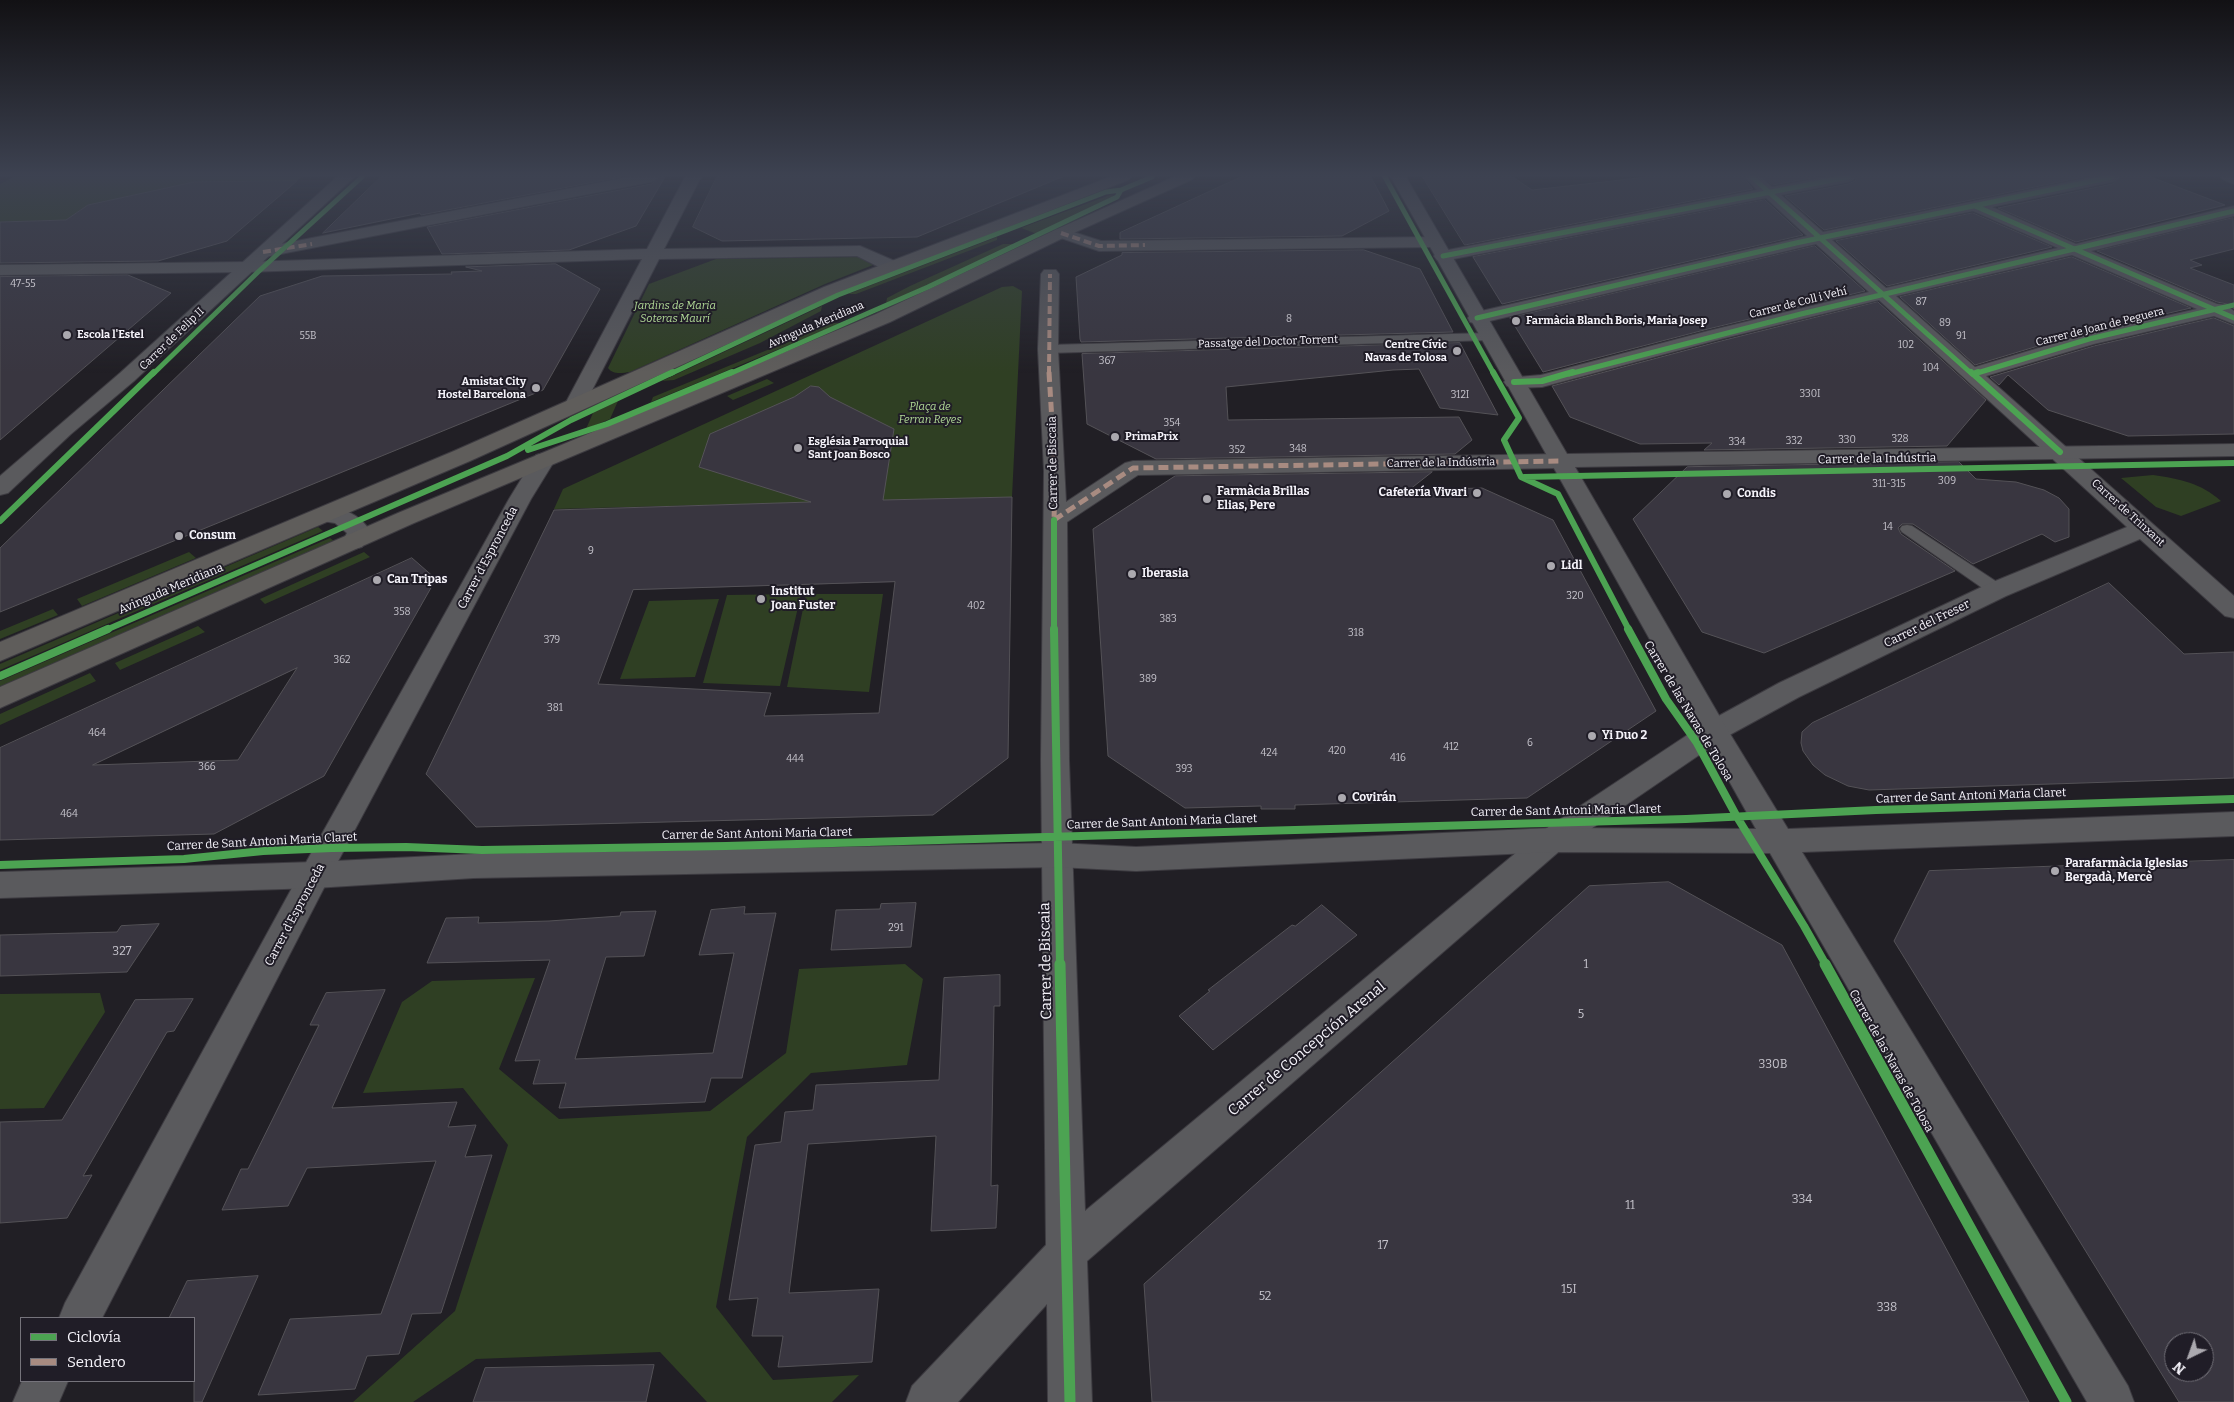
<!DOCTYPE html>
<html>
<head>
<meta charset="utf-8">
<style>
  body { margin:0 }
  #map { position:relative; width:2234px; height:1402px; overflow:hidden; background:#211f25; font-family:Bitter,serif }
  canvas { display:block }
  .legend { position:absolute; left:20px; top:1317px; width:175px; height:65px; box-sizing:border-box; background:#201d27; border:1px solid #75737b; margin:0; padding:6px 9px; list-style:none; font-size:15px; color:#f5f3fa }
  .legend li { display:flex; align-items:center; gap:10px; height:25px }
  .legend b { width:25px; border:1px solid #75737b }
  .north { position:absolute; left:2164px; top:1332px; width:50px; height:50px; box-sizing:border-box; background:#201d27; border:1px solid #75737b; border-radius:50%; rotate:222deg; font-size:14px; font-weight:700; line-height:20px; text-align:center; color:#f5f3fa }
  .north::after { content:''; display:block; margin:auto; width:18px; height:22px; background:#aba9af; clip-path:polygon(50% 0,100% 100%,50% 72%,0 100%) }
</style>
</head>
<body>
<div id="map">
<canvas width="2234" height="1402"></canvas>
<ul class="legend">
<li><b style="height:6px;background:#4ca352"></b>Ciclovía</li>
<li><b style="height:6px;background:#a88b81"></b>Sendero</li>
</ul>
<div class="north">N</div>
</div>
<script>
const ctx = document.querySelector('canvas').getContext('2d');
ctx.lineJoin = 'round';
function paint(path, color) { ctx.fillStyle = color; ctx.fill(path, 'evenodd'); }
function stroke(path, color, width, dash) { ctx.strokeStyle = color; ctx.lineWidth = width; ctx.lineCap = dash ? 'butt' : 'round'; ctx.setLineDash(dash || []); ctx.stroke(path); }
function drawText(font, color, halo, rows, align = 'center') {
  ctx.font = font + ' Bitter,serif'; ctx.lineWidth = 4; ctx.setLineDash([]); ctx.textBaseline = 'middle'; ctx.strokeStyle = halo; ctx.fillStyle = color; for (const [text, x, y, turn = 0] of rows) {
    ctx.save(); ctx.translate(x, y); ctx.rotate((+turn || 0) * Math.PI / 180); ctx.textAlign = isNaN(turn) ? turn : align; if (halo) ctx.strokeText(text, 0, 0); ctx.fillText(text, 0, 0); ctx.restore();
  }
}
paint(new Path2D(`
  M 13,177 L 301,177 L 297,181 L 226,182 L 141,194 L 88,205 L 66,220 L 0,222 L 0,184 Z
  M 1110,195 L 1114,196 L 1037,234 L 1021,228 Z
  M 997,237 L 997,240 L 856,294 L 848,294 Z
  M 1003,244 L 1016,244 L 886,304 L 887,298 L 910,286 Z
  M 859,257 L 873,265 L 825,284 L 630,372 C 622,373 613,375 608,368 L 649,284 L 716,259 Z
  M 1013,286 L 1022,291 L 1012,497 L 554,509 L 563,489 L 1002,287 Z
  M 822,306 L 821,311 L 760,343 L 674,380 L 662,381 Z
  M 833,323 L 842,323 L 651,402 L 653,397 Z
  M 767,379 L 774,383 L 733,400 L 727,396 Z
  M 618,401 L 610,419 L 586,429 L 593,413 Z
  M 2153,475 C 2180,479 2201,483 2221,501 L 2181,516 L 2156,507 L 2121,478 Z
  M 318,527 L 323,531 L 0,670 L 0,664 Z
  M 330,538 L 335,542 L 0,689 L 0,681 Z
  M 189,552 L 196,558 L 82,606 L 77,599 Z
  M 364,552 L 370,557 L 265,604 L 260,599 Z
  M 801,594 L 780,686 L 703,683 L 727,595 Z
  M 806,594 L 883,594 L 869,692 L 787,687 Z
  M 719,599 L 695,677 L 620,679 L 649,601 Z
  M 53,609 L 58,615 L 0,639 L 0,631 Z
  M 198,626 L 205,632 L 120,670 L 115,663 Z
  M 90,673 L 96,681 L 0,725 L 0,714 Z
  M 905,964 L 923,979 L 907,1065 L 811,1073 L 747,1137 L 716,1307 L 773,1380 L 859,1375 L 832,1402 L 707,1402 L 660,1352 L 476,1359 L 413,1402 L 353,1402 L 455,1311 L 508,1145 L 463,1088 L 363,1093 L 402,1002 L 432,981 L 535,978 L 499,1069 L 559,1119 L 710,1111 L 786,1053 L 799,969 Z
  M 100,993 L 105,1012 L 44,1108 L 0,1109 L 0,994 Z`), '#2f3f23');
const building = new Path2D(`
  M 381,177 L 621,177 L 421,215 L 420,213 L 323,233 Z
  M 661,177 L 665,177 L 636,226 L 569,250 L 442,254 L 427,227 L 651,184 Z
  M 717,177 L 1062,177 L 917,237 L 722,241 L 693,227 Z
  M 1241,177 L 1371,177 L 1389,211 L 1342,236 L 1120,239 L 1120,233 Z
  M 1423,177 L 1513,177 L 1532,190 L 1647,177 L 1743,177 L 1753,189 L 1465,245 Z
  M 1763,177 L 1818,177 L 1773,185 Z
  M 1857,177 L 2084,177 L 1824,230 L 1785,196 L 1848,184 L 1855,181 Z
  M 2122,177 L 2151,177 L 2225,205 L 2076,242 L 1998,208 L 2112,184 Z
  M 297,181 L 227,241 L 158,261 L 0,263 L 0,222 L 66,220 L 88,205 L 194,182 Z
  M 1765,200 L 1803,235 L 1502,304 L 1473,257 Z
  M 1973,213 L 2052,247 L 1887,286 L 1836,241 Z
  M 2233,218 L 2234,249 L 2190,260 L 2202,265 L 2190,268 L 2234,285 L 2234,309 L 2227,304 L 2217,302 L 2097,251 Z
  M 1815,246 L 1865,291 L 1708,329 L 1543,372 L 1510,318 Z
  M 1364,250 L 1420,269 L 1453,332 L 1081,342 L 1080,339 L 1076,277 L 1122,255 L 1122,253 Z
  M 2072,257 L 2191,308 L 2081,333 L 1975,365 L 1900,297 Z
  M 556,264 L 600,289 L 543,390 L 0,612 L 0,548 L 260,296 L 322,276 L 452,274 L 451,272 L 482,271 L 466,267 Z
  M 128,275 L 171,293 L 0,440 L 0,277 Z
  M 1878,302 L 1986,400 L 1947,446 L 1704,450 L 1712,443 L 1640,444 L 1570,417 L 1552,386 L 1721,341 Z
  M 2214,318 L 2234,326 L 2234,434 L 2128,436 L 2048,410 L 2008,375 L 1999,385 L 1990,377 L 2094,346 Z
  M 1460,343 L 1498,415 L 1440,408 L 1419,369 L 1393,370 L 1226,387 L 1228,420 L 1459,417 L 1472,440 L 1455,454 L 1156,459 L 1087,424 L 1082,354 Z
  M 811,386 L 819,387 L 830,397 L 894,429 L 883,500 L 1012,497 L 1008,758 L 933,815 L 476,827 L 426,774 L 554,510 L 811,502 L 699,467 L 710,434 L 794,397 ZM 895,582 L 879,713 L 764,716 L 771,693 L 598,684 L 633,590 Z
  M 1959,462 L 1976,479 L 2016,482 L 2044,490 L 2059,498 L 2069,509 L 2069,537 L 2055,542 L 2042,534 L 1973,564 L 1913,524 L 1902,524 L 1898,528 L 1901,534 L 1955,571 L 1764,653 L 1702,632 L 1633,519 L 1687,467 Z
  M 1432,472 L 1409,490 L 1482,488 L 1553,520 L 1656,711 L 1527,798 L 1295,805 L 1295,809 L 1261,809 L 1261,806 L 1185,808 L 1108,756 L 1093,529 L 1175,476 Z
  M 412,558 L 436,579 L 324,776 L 214,834 L 0,840 L 0,748 ZM 297,668 L 238,760 L 93,765 Z
  M 2109,583 L 2184,654 L 2234,652 L 2234,778 L 1869,790 L 1848,786 L 1825,775 L 1813,765 L 1803,751 L 1801,743 L 1802,732 L 1812,723 Z
  M 2234,860 L 2234,1402 L 2179,1402 L 1894,941 L 1929,871 ZM 2174,1342 L 2204,1342 L 2204,1372 L 2174,1372 Z
  M 1669,882 L 1782,945 L 2029,1402 L 1152,1402 L 1144,1284 L 1589,886 Z
  M 916,903 L 911,947 L 831,950 L 836,910 L 880,909 L 881,904 Z
  M 1322,905 L 1357,935 L 1213,1050 L 1179,1016 L 1210,991 L 1208,990 L 1292,925 L 1295,926 Z
  M 745,907 L 744,914 L 776,913 L 742,1078 L 711,1078 L 705,1102 L 559,1108 L 566,1083 L 533,1084 L 540,1060 L 515,1061 L 550,960 L 427,963 L 446,918 L 479,917 L 478,923 L 549,921 L 620,916 L 621,912 L 656,911 L 644,956 L 606,957 L 575,1059 L 713,1053 L 734,953 L 699,955 L 711,910 Z
  M 159,924 L 127,972 L 0,976 L 0,935 L 117,932 L 121,926 Z
  M 1000,975 L 1000,1006 L 994,1006 L 991,1186 L 998,1185 L 996,1228 L 931,1231 L 936,1136 L 808,1144 L 789,1293 L 879,1289 L 872,1362 L 778,1367 L 783,1336 L 752,1336 L 758,1298 L 729,1300 L 755,1145 L 781,1142 L 785,1112 L 813,1110 L 816,1085 L 939,1080 L 944,978 Z
  M 385,990 L 332,1108 L 457,1102 L 448,1127 L 476,1125 L 465,1157 L 492,1155 L 441,1313 L 412,1314 L 399,1354 L 367,1356 L 355,1389 L 258,1395 L 290,1319 L 381,1314 L 436,1161 L 307,1168 L 288,1206 L 222,1210 L 241,1169 L 248,1169 L 319,1025 L 310,1025 L 326,993 Z
  M 193,999 L 174,1031 L 167,1032 L 83,1176 L 92,1175 L 67,1218 L 0,1223 L 0,1122 L 62,1120 L 135,1000 Z
  M 258,1276 L 202,1402 L 194,1402 L 194,1318 L 169,1318 L 187,1281 Z
  M 654,1365 L 646,1402 L 473,1402 L 485,1368 Z`);
paint(building, '#393640');
stroke(building, '#545257', 1);
const lane = new Path2D(`
  M 1488,333 L 1494,337 L 1492,340 L 1048,353 L 1042,349 L 1048,345 Z
  M 1907,525 L 1912,526 L 2003,586 L 2005,590 L 2003,594 L 1991,594 L 1902,532 L 1900,529 L 1902,526 Z`);
const street = new Path2D(`
  M 629,177 L 659,177 L 656,180 L 651,182 L 265,257 L 259,256 L 257,252 L 259,248 L 265,247 Z
  M 685,177 L 701,177 L 664,249 L 860,246 L 897,262 L 900,266 L 897,270 L 885,270 L 857,256 L 659,259 L 584,406 L 581,410 L 574,412 L 567,410 L 564,406 L 642,259 L 246,272 L 0,275 L 0,265 L 246,262 L 647,249 Z
  M 1745,177 L 1761,177 L 1772,187 L 1826,177 L 1855,177 L 1853,180 L 1848,182 L 1781,195 L 1823,232 L 2092,177 L 2120,177 L 2117,180 L 2112,182 L 1992,207 L 2076,244 L 2234,206 L 2234,216 L 2091,251 L 2217,304 L 2226,305 L 2234,311 L 2234,324 L 2214,316 L 2094,344 L 1986,376 L 2234,596 L 2234,618 L 2225,616 L 2140,539 L 2006,596 L 1799,697 L 1724,738 L 1563,848 L 1087,1261 L 1092,1402 L 1048,1402 L 1047,1304 L 958,1402 L 906,1402 L 912,1386 L 1046,1245 L 1041,760 L 1044,471 L 1038,349 L 1041,274 L 1044,270 L 1056,270 L 1059,274 L 1058,349 L 1066,502 L 1125,463 L 1133,461 L 1561,454 L 1569,456 L 1572,461 L 1569,466 L 1561,468 L 1138,475 L 1067,522 L 1069,760 L 1085,1211 L 1541,832 L 1704,724 L 1779,683 L 1988,584 L 2127,527 L 1879,300 L 1721,339 L 1542,387 L 1514,388 L 1507,386 L 1504,382 L 1507,378 L 1541,375 L 1708,331 L 1869,292 L 1816,244 L 1477,324 L 1470,322 L 1468,318 L 1470,314 L 1477,312 L 1807,236 L 1766,198 L 1443,261 L 1437,260 L 1434,256 L 1437,252 L 1443,251 L 1757,190 ZM 1973,211 L 2058,248 L 1886,288 L 1832,240 ZM 2072,255 L 2197,309 L 2082,335 L 1975,367 L 1896,296 Z
  M 2221,177 L 2234,177 L 2234,184 L 2224,180 Z
  M 1061,228 L 1101,241 L 1435,237 L 1441,238 L 1443,242 L 1441,246 L 1435,247 L 1099,251 L 1055,236 L 1053,233 L 1055,230 Z
  M 544,453 L 552,455 L 555,460 L 531,499 L 327,882 L 102,1318 L 59,1318 L 65,1303 L 304,866 L 509,499 L 536,455 Z
  M 324,508 C 346,509 358,513 371,532 L 362,547 L 354,549 L 346,547 L 342,542 L 347,533 L 335,523 L 316,520 L 312,515 L 316,510 Z
  M 22,1381 L 68,1381 L 59,1402 L 13,1402 Z`);
const secondary = new Path2D(`
  M 337,177 L 354,177 L 134,381 L 71,434 L 8,493 L 0,495 L 0,476 L 120,373 Z
  M 1391,177 L 1406,177 L 1567,454 L 2234,444 L 2234,456 L 1575,467 L 1724,724 L 1788,829 L 2234,812 L 2234,836 L 1802,852 L 2128,1386 L 2134,1402 L 2087,1402 L 1770,853 L 1552,852 L 1136,871 L 1058,867 L 474,878 L 315,888 L 0,898 L 0,872 L 315,862 L 474,854 L 1058,843 L 1136,847 L 1552,828 L 1756,829 Z`);
const primary = new Path2D(`
  M 1110,177 L 1131,177 L 1128,180 L 836,295 L 470,461 L 0,661 L 0,642 L 454,451 L 824,287 Z
  M 1174,177 L 1194,177 L 1191,180 L 1067,236 L 890,322 L 414,523 L 0,708 L 0,687 L 398,513 L 876,314 L 1055,230 Z`);
stroke(lane, '#3d3b41', 2);
stroke(street, '#3d3b41', 2);
stroke(secondary, '#3d3b41', 2);
stroke(primary, '#3d3b41', 2);
paint(lane, '#5a5a5d');
paint(street, '#5a5a5d');
paint(secondary, '#5a5a5d');
paint(primary, '#5f5d5b');
stroke(new Path2D(`
  M 1061,233 L 1099,246 L 1145,245
  M 263,252 L 312,244
  M 1049,374 L 1050,274`), '#a88b81', 4, [8, 4]);
stroke(new Path2D(`
  M 1049,372 L 1055,471 L 1054,523
  M 1054,520 L 1133,468 L 1561,461`), '#a88b81', 5, [10, 5]);
stroke(new Path2D(`
  M 1385,177 L 1494,374
  M 1752,177 L 1972,374
  M 1975,206 L 2234,318
  M 1443,256 L 1848,177
  M 1477,318 L 1796,243 L 2112,177
  M 153,374 L 258,272 L 362,177
  M 670,374 L 838,295 L 1106,192 L 1121,190 L 1152,177
  M 729,374 L 928,287 L 1117,197 L 1121,190
  M 1569,374 L 1801,314 L 2234,211
  M 1974,374 L 2089,339 L 2234,305`), '#4ca352', 5);
stroke(new Path2D(`
  M 1493,372 L 1519,418 L 1504,440 L 1521,477 L 1558,494 L 1629,630
  M 1971,372 L 2060,452
  M 1973,374 L 1978,372
  M 1514,382 L 1542,381 L 1573,372
  M 528,450 L 607,424 L 732,372
  M 1524,477 L 2234,463
  M 1054,520 L 1054,630
  M 0,521 L 154,372
  M 106,630 L 507,456 L 571,420 L 673,372`), '#4ca352', 6);
stroke(new Path2D(`
  M 1054,629 L 1060,965
  M 1628,629 L 1666,699 L 1697,743 L 1737,817 L 1804,926 L 1826,965
  M 0,676 L 108,629
  M 0,865 L 184,859 L 263,851 L 332,848 L 406,847 L 482,850 L 726,846 L 1686,819 L 1876,810 L 2234,799`), '#4ca352', 8);
stroke(new Path2D(`
  M 1060,964 L 1070,1402
  M 1825,964 L 2066,1402`), '#4ca352', 11);
const sky = ctx.createLinearGradient(0, 0, 0, 373);
sky.addColorStop(0, '#121114');
sky.addColorStop(0.47, '#3d4251');
sky.addColorStop(1, '#3d425100');
ctx.fillStyle = sky;
ctx.fillRect(0, 0, 2234, 373);
for (const [x, y, r, color] of [
  [1516,321,5,"#aba9af"],
  [67,335,5,"#aba9af"],
  [1457,351,5,"#aba9af"],
  [536,388,5,"#aba9af"],
  [1115,437,5,"#aba9af"],
  [798,448,5,"#aba9af"],
  [1477,493,5,"#aba9af"],
  [1727,494,5,"#aba9af"],
  [1207,499,5,"#aba9af"],
  [179,536,5,"#aba9af"],
  [1551,566,5,"#aba9af"],
  [1132,574,5,"#aba9af"],
  [377,580,5,"#aba9af"],
  [761,599,5,"#aba9af"],
  [1592,736,5,"#aba9af"],
  [1342,798,5,"#aba9af"],
  [2055,871,5,"#aba9af"]
]) { const dot = new Path2D(); dot.arc(x, y, r, 0, 2 * Math.PI); ctx.fillStyle = color; ctx.fill(dot); stroke(dot, '#201d27', 2); }
drawText('10px', '#c6c4cc', null, [
  ["47-55",23,284],
  ["87",1921,302],
  ["8",1289,319],
  ["89",1945,323],
  ["55B",308,336],
  ["91",1961,336],
  ["102",1906,345],
  ["367",1107,361],
  ["104",1931,368],
  ["330I",1810,394],
  ["312I",1460,395],
  ["354",1172,423],
  ["328",1900,439],
  ["330",1847,440],
  ["332",1794,441],
  ["334",1737,442],
  ["348",1298,449],
  ["352",1237,450],
  ["309",1947,481],
  ["311-315",1889,484],
  ["14",1888,527],
  ["9",591,551],
  ["320",1575,596],
  ["402",976,606],
  ["358",402,612],
  ["383",1168,619],
  ["318",1356,633],
  ["379",552,640],
  ["362",342,660],
  ["389",1148,679],
  ["381",555,708],
  ["464",97,733],
  ["6",1530,743],
  ["412",1451,747],
  ["420",1337,751],
  ["424",1269,753],
  ["416",1398,758],
  ["444",795,759],
  ["366",207,767],
  ["393",1184,769],
  ["464",69,814],
  ["291",896,928]
]);
drawText('11px', '#f5f3fa', '#201d27', [
  ["Carrer de Coll i Vehí",1798,303,-14],
  ["Avinguda Meridiana",816,325,-23],
  ["Carrer de Joan de Peguera",2100,327,-14],
  ["Carrer de Felip II",172,339,-44],
  ["Passatge del Doctor Torrent",1268,342,-2],
  ["Carrer de la Indústria",1441,463,-1],
  ["Carrer de Trinxant",2128,513,42]
]);
drawText('italic 11px', '#b2db97', '#201d27', [
  ["Jardins de Maria",675,306],
  ["Soteras Maurí",675,319],
  ["Plaça de",930,407],
  ["Ferran Reyes",930,420]
]);
drawText('bold 11px', '#f5f3fa', '#201d27', [
  ["Farmàcia Blanch Boris, Maria Josep",1526,321],
  ["Escola l'Estel",77,335],
  ["Centre Cívic",1447,345,"right"],
  ["Navas de Tolosa",1447,358,"right"],
  ["Amistat City",526,382,"right"],
  ["Hostel Barcelona",526,395,"right"],
  ["PrimaPrix",1125,437],
  ["Església Parroquial",808,442],
  ["Sant Joan Bosco",808,455]
], 'left');
drawText('12px', '#f5f3fa', '#201d27', [
  ["Carrer de la Indústria",1877,459,-1],
  ["Carrer de Biscaia",1053,463,-91],
  ["Carrer d'Espronceda",488,558,-62],
  ["Avinguda Meridiana",171,589,-23],
  ["Carrer del Freser",1927,624,-26],
  ["Carrer de las Navas de Tolosa",1688,711,59],
  ["Carrer de Sant Antoni Maria Claret",1971,796,-2],
  ["Carrer de Sant Antoni Maria Claret",1566,811,-1],
  ["Carrer de Sant Antoni Maria Claret",1162,822,-2],
  ["Carrer de Sant Antoni Maria Claret",757,834,-1],
  ["Carrer de Sant Antoni Maria Claret",262,842,-3],
  ["Carrer d'Espronceda",295,915,-62],
  ["Carrer de las Navas de Tolosa",1891,1061,61]
]);
drawText('bold 12px', '#f5f3fa', '#201d27', [
  ["Farmàcia Brillas",1217,492],
  ["Elias, Pere",1217,506],
  ["Cafetería Vivari",1467,493,"right"],
  ["Condis",1737,494],
  ["Consum",189,536],
  ["Lidl",1561,566],
  ["Iberasia",1142,574],
  ["Can Tripas",387,580],
  ["Institut",771,592],
  ["Joan Fuster",771,606],
  ["Yi Duo 2",1602,736],
  ["Covirán",1352,798],
  ["Parafarmàcia Iglesias",2065,864],
  ["Bergadà, Mercè",2065,878]
], 'left');
drawText('12px', '#c6c4cc', null, [
  ["327",122,952],
  ["1",1586,965],
  ["5",1581,1015],
  ["330B",1773,1065],
  ["334",1802,1200],
  ["11",1630,1206],
  ["17",1383,1246],
  ["15I",1569,1290],
  ["52",1265,1297],
  ["338",1887,1308]
]);
drawText('15px', '#f5f3fa', '#201d27', [
  ["Carrer de Biscaia",1046,961,-91],
  ["Carrer de Concepción Arenal",1307,1049,-40]
]);
</script>
</body>
</html>
